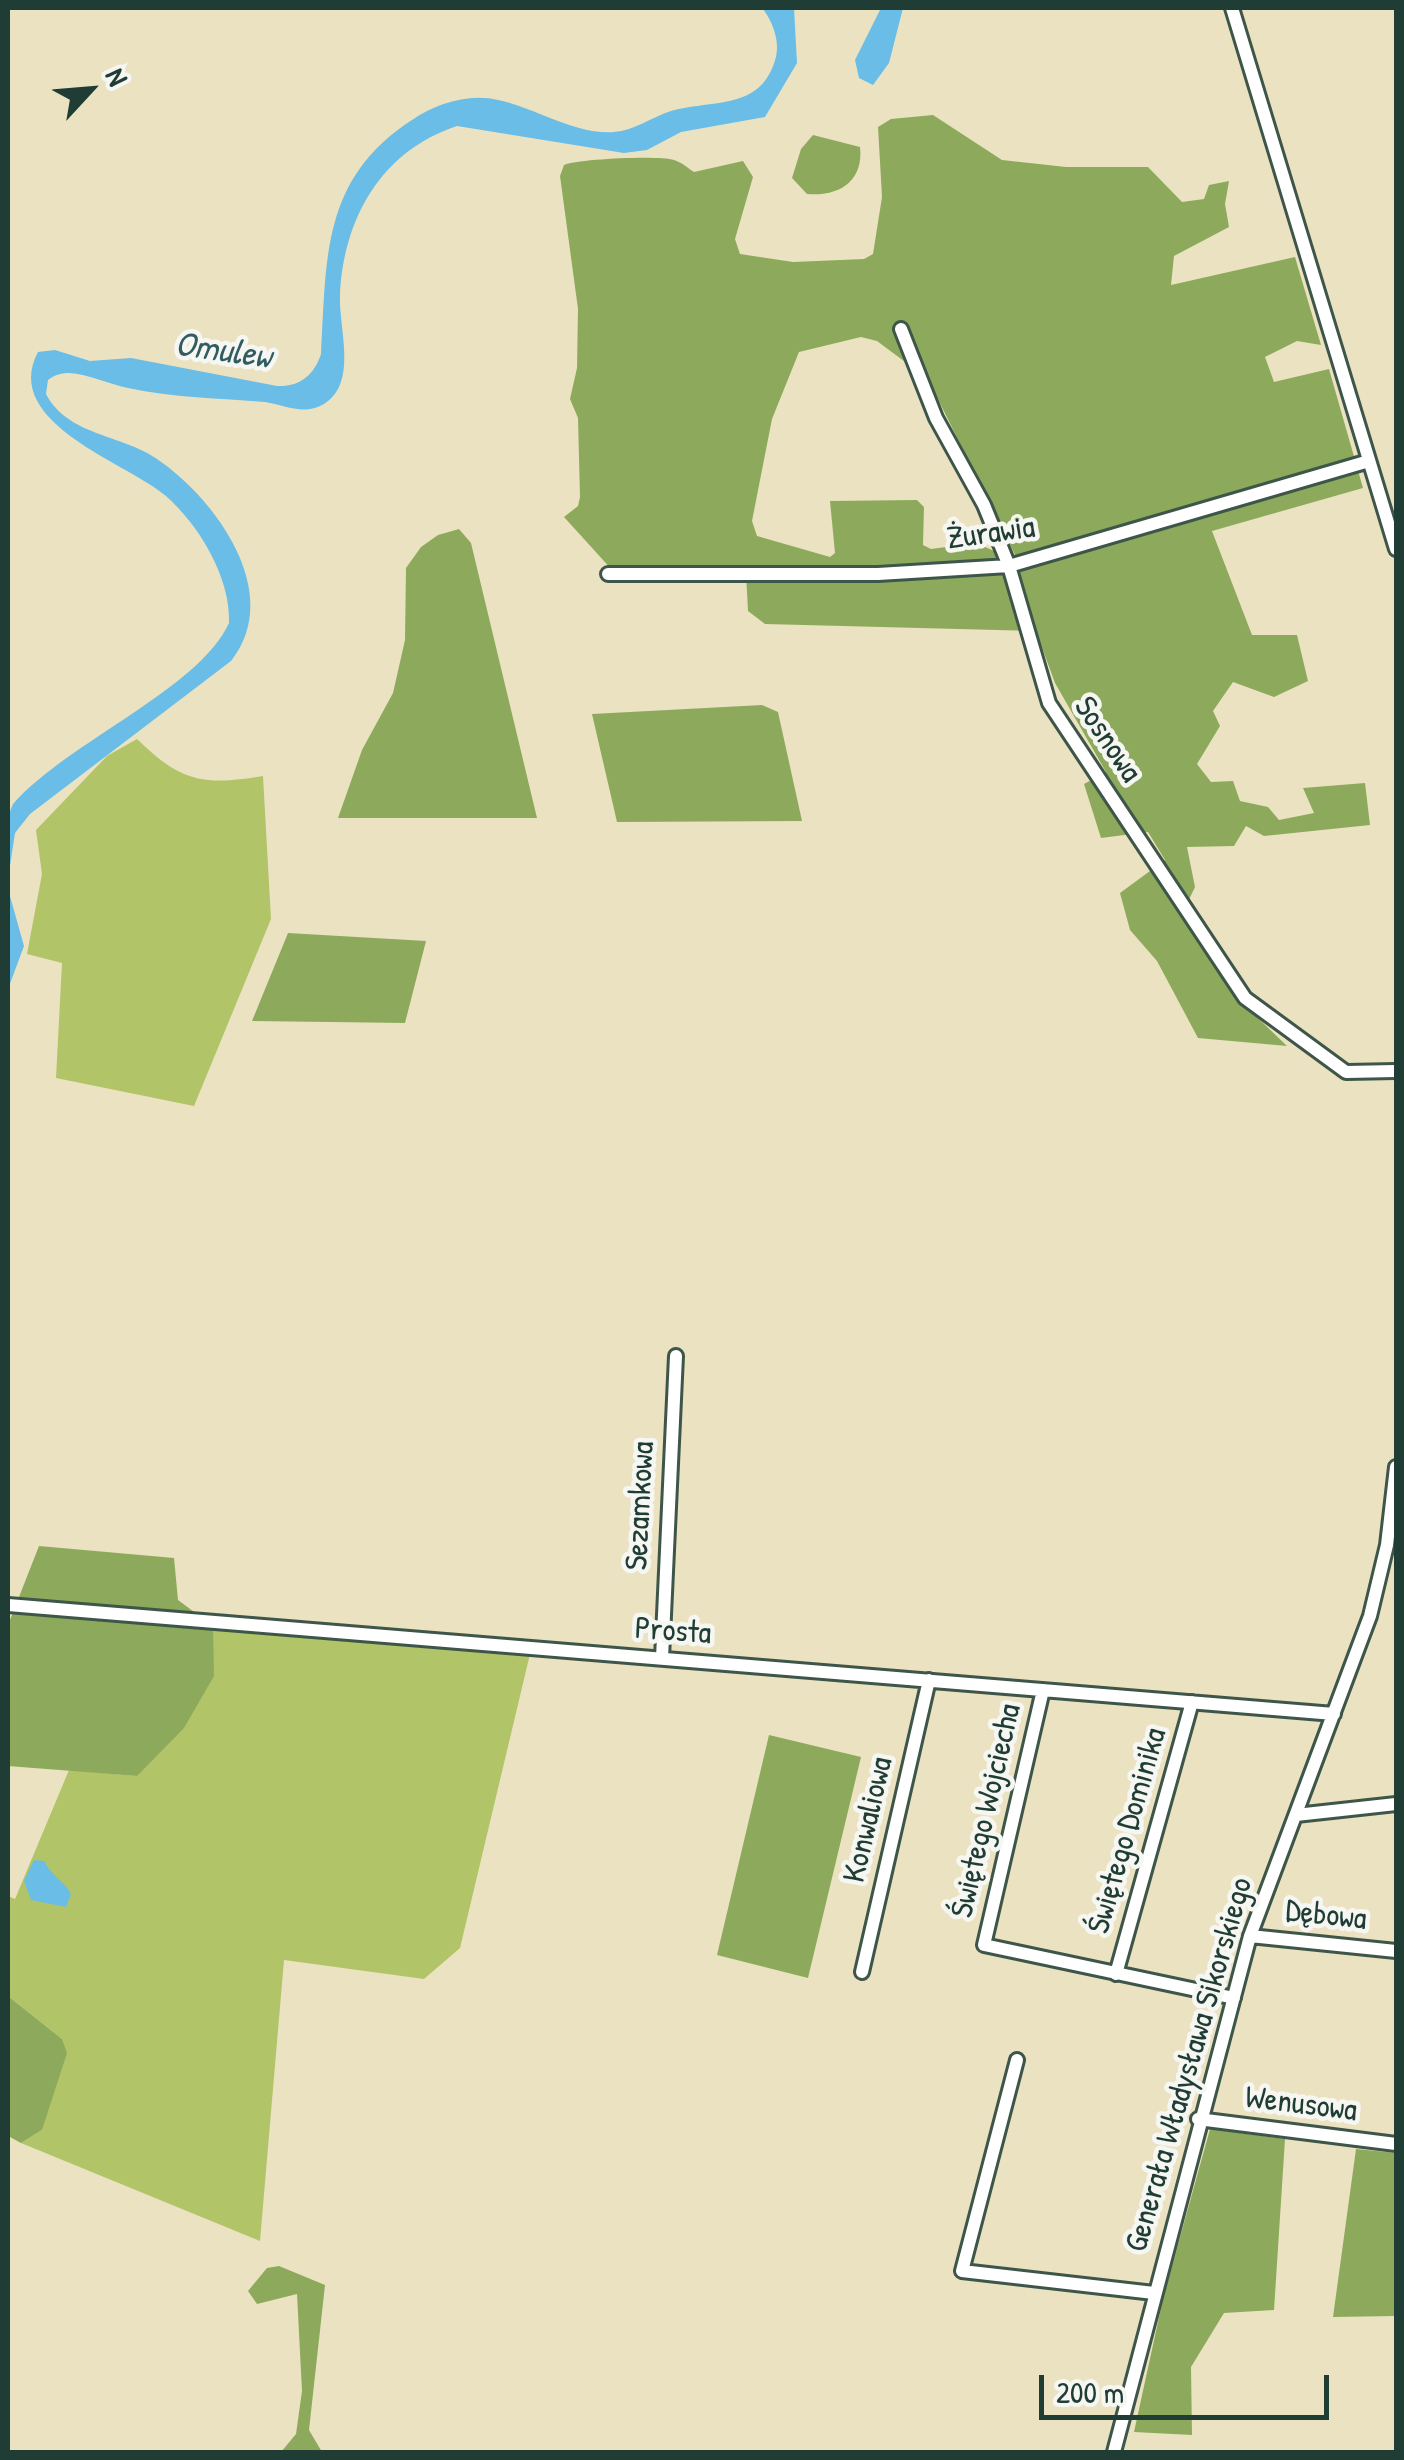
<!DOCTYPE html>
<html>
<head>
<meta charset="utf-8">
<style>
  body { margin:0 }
  #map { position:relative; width:1404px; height:2460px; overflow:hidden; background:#ebe2c1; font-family:"Patrick Hand",sans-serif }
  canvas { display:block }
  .frame { position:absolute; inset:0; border:10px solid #1f3d34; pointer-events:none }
  .north { position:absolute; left:40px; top:40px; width:100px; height:100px; -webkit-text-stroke:8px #f6f6f2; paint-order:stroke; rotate:64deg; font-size:28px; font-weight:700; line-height:40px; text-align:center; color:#1f3d34 }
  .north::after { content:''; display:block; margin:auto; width:35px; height:45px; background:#1f3d34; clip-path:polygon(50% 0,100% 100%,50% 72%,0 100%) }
  .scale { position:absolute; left:1039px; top:2375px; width:290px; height:45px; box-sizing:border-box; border:5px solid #1f3d34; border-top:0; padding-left:12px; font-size:30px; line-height:35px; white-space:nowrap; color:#1f3d34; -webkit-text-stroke:8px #f6f6f2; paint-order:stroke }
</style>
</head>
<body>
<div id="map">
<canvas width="1404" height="2460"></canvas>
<div class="frame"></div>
<div class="north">N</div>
<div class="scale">200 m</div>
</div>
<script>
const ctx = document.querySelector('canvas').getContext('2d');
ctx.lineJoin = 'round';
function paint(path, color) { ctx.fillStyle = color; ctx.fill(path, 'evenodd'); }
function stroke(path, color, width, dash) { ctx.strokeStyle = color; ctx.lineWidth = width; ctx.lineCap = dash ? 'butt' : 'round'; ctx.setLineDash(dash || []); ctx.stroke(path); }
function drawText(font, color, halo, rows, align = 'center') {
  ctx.font = font + ' "Patrick Hand",sans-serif'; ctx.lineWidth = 9; ctx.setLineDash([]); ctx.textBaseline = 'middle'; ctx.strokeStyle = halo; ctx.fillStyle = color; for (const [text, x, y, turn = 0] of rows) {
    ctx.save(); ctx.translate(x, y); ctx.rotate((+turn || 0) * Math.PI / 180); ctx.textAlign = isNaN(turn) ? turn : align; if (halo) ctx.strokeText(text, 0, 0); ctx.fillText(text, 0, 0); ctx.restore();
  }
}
paint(new Path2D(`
  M 137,739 C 181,782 203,786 263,776 L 271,919 L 194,1106 L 56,1078 L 62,963 L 27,954 L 42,874 L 36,830 L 107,756 Z
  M 213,1626 L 530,1654 L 460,1948 L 424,1979 L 284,1960 L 260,2241 L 21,2143 L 42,2130 L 62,2039 L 8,1996 L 8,1896 L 15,1899 L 69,1770 L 137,1776 Z`), '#b2c468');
paint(new Path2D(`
  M 933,115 L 1002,160 L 1066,167 L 1148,167 L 1182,202 L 1204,199 L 1209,185 L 1229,181 L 1225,204 L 1229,227 L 1174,256 L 1171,285 L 1295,257 L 1321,345 L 1297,341 L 1265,357 L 1274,382 L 1329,369 L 1363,488 L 1212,531 L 1252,635 L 1297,635 L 1308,681 L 1274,697 L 1233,682 L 1213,711 L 1220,726 L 1197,764 L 1211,782 L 1233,781 L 1240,801 L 1268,807 L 1279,820 L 1314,813 L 1303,788 L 1365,783 L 1370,825 L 1264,836 L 1246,826 L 1234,846 L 1187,847 L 1195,887 L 1182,914 L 1235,996 L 1287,1046 L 1198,1038 L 1157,961 L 1130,930 L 1120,893 L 1165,860 L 1148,832 L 1101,838 L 1084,784 L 1106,772 L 1055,683 L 1036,631 L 765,624 L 748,611 L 746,573 L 613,571 L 564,517 L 578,506 L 580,497 L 578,418 L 570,399 L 577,368 L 578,309 L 560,176 L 564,165 C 576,159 660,155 674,160 C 681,162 688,168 694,172 L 743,161 L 753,177 L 735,239 L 740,254 L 793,262 L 864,259 L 873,254 L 882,197 L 878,127 L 891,119 ZM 861,337 L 877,341 L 928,379 L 1019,563 L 977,543 L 931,549 L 923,545 L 924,507 L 917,500 L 830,501 L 835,553 L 830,557 L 757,536 L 752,521 L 772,419 L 799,352 Z
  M 813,135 L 860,147 C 864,181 839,197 807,194 L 792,178 L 801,149 Z
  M 459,529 L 471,543 L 537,818 L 338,818 L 362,750 L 393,693 L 405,640 L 406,568 L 421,547 L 438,535 Z
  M 762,705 L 778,712 L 802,821 L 617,822 L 592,714 Z
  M 288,933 L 426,941 L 405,1023 L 252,1021 Z
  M 39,1546 L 174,1558 L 178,1600 L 213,1626 L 214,1676 L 184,1728 L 137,1776 L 8,1766 L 8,1625 Z
  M 769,1735 L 861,1757 L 808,1978 L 717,1955 Z
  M 8,1996 L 62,2039 L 67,2053 L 42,2130 L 21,2143 L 8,2136 Z
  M 1210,2129 L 1285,2139 L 1274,2310 L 1224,2313 L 1191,2367 L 1192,2435 L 1134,2432 L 1163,2299 Z
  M 1356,2149 L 1396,2153 L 1396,2316 L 1333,2317 Z
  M 279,2266 L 325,2285 L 309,2430 L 322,2452 L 281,2452 L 296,2434 L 302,2391 L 297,2294 L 257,2304 L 248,2291 L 267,2268 Z`), '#8daa5c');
paint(new Path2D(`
  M 762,8 L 794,8 L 797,63 L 765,117 L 681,132 L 647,150 L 624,153 L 457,126 C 381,151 343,219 340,297 C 339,330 358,383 324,404 C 304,416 285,405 265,402 C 219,398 173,398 128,388 C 108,384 89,374 69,373 C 60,373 55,375 48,380 L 46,394 C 68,436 121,434 157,459 C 216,499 285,594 231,661 L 30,814 L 15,833 L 8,879 L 8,816 L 13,804 C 69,741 198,690 229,623 C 231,578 199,525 166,496 C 128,463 0,423 38,352 L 55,350 L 90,361 L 131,358 L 277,386 C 300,387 314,375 321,354 C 327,258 321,179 412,120 C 436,104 468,93 498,100 C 536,108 575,135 614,132 C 633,131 652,117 671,111 C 714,99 762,111 776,57 C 780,40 772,20 762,8 Z
  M 881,8 L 903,8 L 889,63 L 873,85 L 859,78 L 855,60 Z
  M 8,889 L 24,946 L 8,989 Z
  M 34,1860 L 44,1861 C 53,1878 64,1880 71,1894 L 66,1907 L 31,1900 L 24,1881 Z`), '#6abde6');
const minor = new Path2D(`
  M 1232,8 L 1396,549
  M 901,329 L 936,418 L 984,505 L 1009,566 L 1049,703 L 1245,998 L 1346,1072 L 1396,1071
  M 608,574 L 878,574 L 1009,566 L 1369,461
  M 8,1605 L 1334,1714
  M 662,1658 L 676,1356
  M 1043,1690 L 984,1945 L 1234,1998
  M 1296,1815 L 1396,1804
  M 1250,1936 L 1396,1951
  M 862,1972 L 929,1680
  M 1116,1974 L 1192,1702
  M 1017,2060 L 962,2271 L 1154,2293
  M 1198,2119 L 1396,2144
  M 1114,2452 L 1250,1936 L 1370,1616 L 1387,1545 L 1396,1467`);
stroke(minor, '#3e5649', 18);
stroke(minor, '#fff', 12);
drawText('32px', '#1f3d34', '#f6f6f2', [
  ["Żurawia",991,534,-8],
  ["Sosnowa",1107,740,56],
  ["Sezamkowa",641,1506,-87],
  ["Prosta",673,1632,4],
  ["Świętego Wojciecha",987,1811,-77],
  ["Konwaliowa",869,1820,-77],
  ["Świętego Dominika",1128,1831,-74],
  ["Dębowa",1326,1916,6],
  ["Generała Władysława Sikorskiego",1190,2065,-74],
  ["Wenusowa",1301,2105,7]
]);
drawText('italic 35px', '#325d60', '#f6f6f2', [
  ["Omulew",223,352,8]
]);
</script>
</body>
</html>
